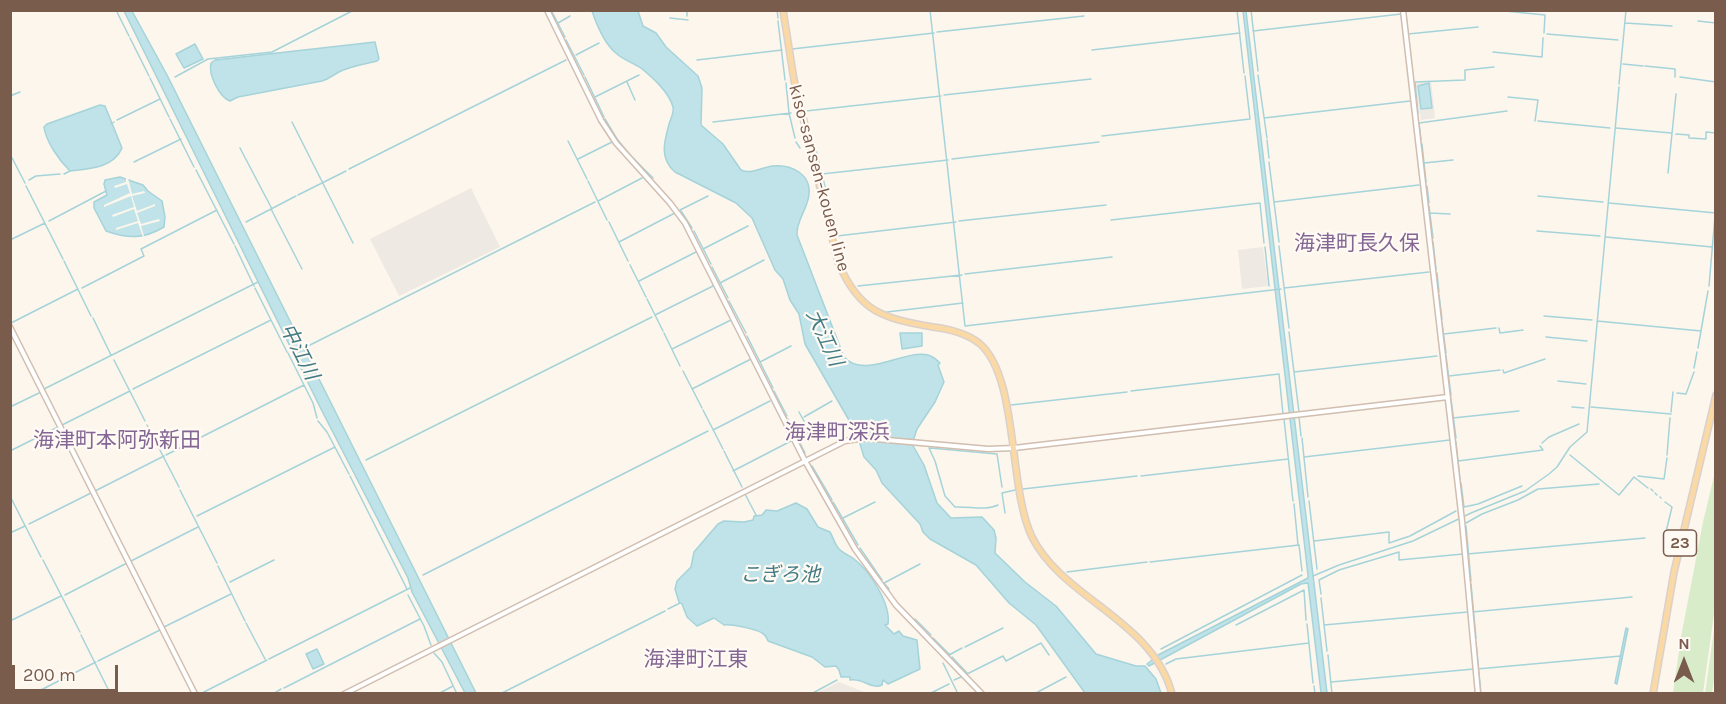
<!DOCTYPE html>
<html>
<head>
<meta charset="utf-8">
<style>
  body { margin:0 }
  #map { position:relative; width:1726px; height:704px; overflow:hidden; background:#fdf6ec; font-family:Karla,sans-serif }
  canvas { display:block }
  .frame { position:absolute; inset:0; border:12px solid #7a5c4d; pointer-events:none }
  .north { position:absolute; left:1654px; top:632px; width:60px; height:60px; -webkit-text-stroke:4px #fffaf3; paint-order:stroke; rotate:0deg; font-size:16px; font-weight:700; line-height:24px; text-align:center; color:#7a5c4d }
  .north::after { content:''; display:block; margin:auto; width:21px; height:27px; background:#7a5c4d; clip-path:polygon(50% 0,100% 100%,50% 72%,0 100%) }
  .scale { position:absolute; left:12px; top:665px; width:106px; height:27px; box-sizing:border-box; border:3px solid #7a5c4d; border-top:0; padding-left:8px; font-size:18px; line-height:21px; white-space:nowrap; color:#7a5c4d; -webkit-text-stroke:4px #fffaf3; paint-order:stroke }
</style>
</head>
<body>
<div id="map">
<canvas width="1726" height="704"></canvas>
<div class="frame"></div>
<div class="north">N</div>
<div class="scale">200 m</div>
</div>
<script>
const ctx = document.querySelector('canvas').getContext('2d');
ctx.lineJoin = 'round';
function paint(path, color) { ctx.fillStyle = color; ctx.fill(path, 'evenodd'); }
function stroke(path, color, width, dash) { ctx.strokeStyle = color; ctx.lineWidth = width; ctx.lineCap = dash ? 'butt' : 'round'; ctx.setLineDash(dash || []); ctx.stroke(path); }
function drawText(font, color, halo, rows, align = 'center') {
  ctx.font = font + ' Karla,"Noto Sans JP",sans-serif'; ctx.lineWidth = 4.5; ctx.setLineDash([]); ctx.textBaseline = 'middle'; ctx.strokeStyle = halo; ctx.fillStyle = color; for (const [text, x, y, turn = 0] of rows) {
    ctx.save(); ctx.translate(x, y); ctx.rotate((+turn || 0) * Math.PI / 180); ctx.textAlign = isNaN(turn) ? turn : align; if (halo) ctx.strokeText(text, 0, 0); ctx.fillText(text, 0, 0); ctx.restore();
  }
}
paint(new Path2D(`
  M 1431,81 L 1435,118 L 1421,120 L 1415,83 Z
  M 471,188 L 500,247 L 399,296 L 370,239 Z
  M 1263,247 L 1268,286 L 1242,289 L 1238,250 Z
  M 839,682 L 859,690 L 868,693 L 816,693 Z`), '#efe9e4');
paint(new Path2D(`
  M 1715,472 L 1715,607 L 1703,693 L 1673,693 L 1681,637 L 1703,522 Z
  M 1715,623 L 1716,667 L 1712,693 L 1705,694 Z`), '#d8ecc9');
const water = new Path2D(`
  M 124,11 L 132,11 L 167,75 L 476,693 L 465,693 L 412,592 L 408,578 L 322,411 Z
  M 592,11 L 638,11 L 643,26 L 656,33 L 666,47 L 698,76 L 702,88 L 701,125 L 723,144 L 741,170 C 751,175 762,167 773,166 C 791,164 811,174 809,194 C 808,209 796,220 797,235 L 844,357 C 865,380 904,349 928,355 C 933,356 937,360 940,363 L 938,365 L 944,382 L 935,402 L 917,429 L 912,444 L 924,465 L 937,503 L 951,518 L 982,517 L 994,530 L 996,538 L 995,553 L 1025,582 L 1056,606 L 1096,654 L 1136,666 L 1145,666 L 1156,679 L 1161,693 L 1085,693 L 1036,625 L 1009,603 L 976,565 L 930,539 L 923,532 L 920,524 L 882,483 L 876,470 L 864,457 L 857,434 L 805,344 L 799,314 L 790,300 L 783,279 L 775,270 L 752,218 L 736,203 L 675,172 C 658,158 665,139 670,121 C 672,116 674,112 673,107 C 669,92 653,78 641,68 C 633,63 624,60 617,54 C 604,44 597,26 592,11 Z
  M 1243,11 L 1246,11 L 1327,693 L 1321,693 L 1308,583 L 1301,584 L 1149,666 L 1147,664 L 1158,655 L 1308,578 L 1308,575 Z
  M 375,42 L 379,59 L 377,61 C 365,64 350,66 339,72 C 333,75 330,79 322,81 L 238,97 L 230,101 C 219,97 208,74 211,63 L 215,60 Z
  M 195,44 L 203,59 L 184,68 L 176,54 Z
  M 1429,83 L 1432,108 L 1421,109 L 1418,86 Z
  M 100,105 L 105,106 L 122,148 C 114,168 88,169 70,171 C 59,160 46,142 44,127 L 47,124 Z
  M 120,177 L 143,185 L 148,191 L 162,201 L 165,217 L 164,227 C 144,239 128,239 106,231 L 94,208 L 94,202 L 107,195 L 104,184 L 105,180 Z
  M 900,333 L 922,333 L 922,346 L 902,349 Z
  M 796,503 L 807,509 L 818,527 L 830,532 C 833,537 835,545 839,549 C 843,553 850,556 854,559 C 870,571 891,604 888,624 L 885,625 L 894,634 L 899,631 L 903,636 L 917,640 L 920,669 L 888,684 L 883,680 L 882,685 C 871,690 862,677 850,680 L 850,677 L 841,677 L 839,670 L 836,666 L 825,667 L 812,657 L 768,641 C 766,637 766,635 762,633 C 756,629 731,624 724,625 L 714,618 L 697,626 L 687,617 L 682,604 L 679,602 L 675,589 L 677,581 L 691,567 L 694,552 L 718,524 L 724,521 L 744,522 L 753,520 L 754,516 L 762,515 L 766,510 L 777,511 Z
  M 1626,628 L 1628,629 L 1617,684 L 1615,683 Z
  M 317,649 L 324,664 L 313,669 L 306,654 Z`);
paint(water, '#bfe3e8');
stroke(water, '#a5d3da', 1.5);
paint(new Path2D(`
  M 126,178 L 128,178 L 132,194 L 144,191 L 145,193 L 132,196 L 137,211 L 155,204 L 155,206 L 137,213 L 141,224 L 159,219 L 160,221 L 141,226 L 144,236 L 143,237 L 138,223 L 116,230 L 116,228 L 138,221 L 134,209 L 113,217 L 112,215 L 134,207 L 131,196 L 104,207 L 104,205 L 130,193 L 127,184 L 115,188 L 114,186 L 126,182 Z`), '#fdf6ec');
stroke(new Path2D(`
  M 116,10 L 129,36
  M 551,10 L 565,37
  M 687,10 L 687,16
  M 777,10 L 778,18
  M 930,10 L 965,326 L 1281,289
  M 1237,10 L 1244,73
  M 1251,10 L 1258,71
  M 1406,10 L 1406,12
  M 1495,10 L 1545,15 L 1544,33
  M 1406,15 L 1408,34 L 1478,27
  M 670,18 L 688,20
  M 778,21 L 785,80
  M 1698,21 L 1716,23
  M 558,23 L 570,16
  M 1625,23 L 1672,26
  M 1253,31 L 1401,14
  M 937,32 L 1084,16
  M 1547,34 L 1618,40
  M 130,38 L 149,76
  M 566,40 L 584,75
  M 792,49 L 934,33
  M 1092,50 L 1240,33
  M 1493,52 L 1542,57 L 1543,38
  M 576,55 L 599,43
  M 208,59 L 272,52 L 354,10
  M 697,60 L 782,50
  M 1623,64 L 1643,66
  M 1645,66 L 1675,69 L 1675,77
  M 1258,75 L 1267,138
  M 1245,76 L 1250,119
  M 175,77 L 208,59
  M 585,77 L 604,117
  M 1680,77 L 1716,82
  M 150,78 L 169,117
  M 627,82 L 635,100
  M 786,83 L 789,113 L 795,138
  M 1619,84 L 1626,10
  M 944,95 L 1091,79
  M 10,96 L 20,92
  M 595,97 L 639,75
  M 1508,97 L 1538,100 L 1535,121
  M 806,111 L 941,96
  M 1418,113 L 1415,82 L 1465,80 L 1465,70 L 1494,67
  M 1264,118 L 1410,101
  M 170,119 L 194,167
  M 605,119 L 617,139 L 631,156
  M 117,120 L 160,99
  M 1538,121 L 1610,128
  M 292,122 L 353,243
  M 713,122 L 791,113
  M 1419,123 L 1507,111
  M 1419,123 L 1421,140
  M 111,124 L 114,122
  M 1616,128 L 1671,133
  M 1676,134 L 1689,135 L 1689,138 L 1706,139 L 1706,132 L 1716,133
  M 1102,136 L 1250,119
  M 1267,140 L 1269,158
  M 568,141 L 587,179
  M 796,142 L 800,148
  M 1422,144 L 1426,182
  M 815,146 L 829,203
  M 240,148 L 272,209
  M 10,154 L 25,183
  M 633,158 L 653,178
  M 578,159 L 612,142
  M 952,159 L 1099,142
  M 134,162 L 181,139
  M 1269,162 L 1279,242
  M 1424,163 L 1453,160
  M 349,169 L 566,60
  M 196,170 L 234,244
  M 1668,173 L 1676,94
  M 64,174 L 70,171
  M 822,174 L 948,160
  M 29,180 L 36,176 L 60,174
  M 588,181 L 607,220
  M 26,186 L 63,259
  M 1427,186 L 1429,203
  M 298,195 L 346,171
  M 1538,196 L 1603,202
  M 598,201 L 642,178
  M 1274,202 L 1419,185
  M 1609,203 L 1716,213
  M 1429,206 L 1433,238
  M 830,207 L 837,236 L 956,222
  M 271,209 L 302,269
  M 680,210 L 708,196
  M 681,211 L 692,228
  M 1430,213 L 1450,214
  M 1111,220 L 1260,203 L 1264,243
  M 49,221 L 106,191
  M 959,221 L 1106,205
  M 246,222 L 296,196
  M 609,222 L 628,261
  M 694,231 L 711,264
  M 1537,231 L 1600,236
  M 1606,237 L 1712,247
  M 10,240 L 45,223
  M 619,242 L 675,213
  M 1433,242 L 1436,269
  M 235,246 L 254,286
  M 1279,246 L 1289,328
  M 1265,247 L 1269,286
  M 703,249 L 748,226
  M 64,261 L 91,316
  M 630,265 L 646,297
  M 712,267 L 728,298
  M 1715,268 L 1716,268
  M 1437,273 L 1439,292
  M 965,274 L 1112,257
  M 639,281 L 696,252
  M 720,283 L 764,260
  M 858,286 L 962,275
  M 1709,286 L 1715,216
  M 82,288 L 144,256 L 141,249 L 217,210
  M 255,288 L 287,352
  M 1284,288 L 1429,272
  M 1439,295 L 1442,319
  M 647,299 L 663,331
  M 729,301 L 746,333
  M 887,312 L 963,303
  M 655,315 L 713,286
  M 1544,316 L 1592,320
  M 93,318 L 111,355
  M 1597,321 L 1701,331
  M 11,323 L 78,289
  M 1442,323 L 1446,353
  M 1499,328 L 1500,333 L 1523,330
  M 1289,332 L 1299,412
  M 664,333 L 680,366
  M 1444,334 L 1496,328
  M 747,336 L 773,388
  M 1546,337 L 1587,341
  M 308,346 L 595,202
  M 1698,348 L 1708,291
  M 672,349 L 731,320
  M 288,353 L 313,403 L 317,418
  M 1446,356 L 1451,395
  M 114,360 L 145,421
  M 760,362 L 791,346
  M 1694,368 L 1697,352
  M 1503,370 L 1504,373 L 1545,359
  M 683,371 L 702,408
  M 1294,372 L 1437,356
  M 1449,376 L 1500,370
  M 1558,381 L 1586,384
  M 44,389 L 258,282
  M 133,389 L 271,320
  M 692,389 L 751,359
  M 774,391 L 787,416
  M 1131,391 L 1279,374 L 1283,414
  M 1677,393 L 1686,394 L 1694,372
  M 1451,399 L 1456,438
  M 1011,405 L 1127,392
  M 10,407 L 41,392
  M 1572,407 L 1584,408
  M 1591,407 L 1671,414
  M 703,410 L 723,449
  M 1671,412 L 1673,392
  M 804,417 L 832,401
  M 1299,417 L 1301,436
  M 1453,418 L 1519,411
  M 788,419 L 805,453
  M 1284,419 L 1293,501
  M 318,421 L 327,432 L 349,474
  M 62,425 L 130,391
  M 147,425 L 179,487
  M 713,430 L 770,401
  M 799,438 L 810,432 L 799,412
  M 1302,438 L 1308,497
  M 1456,442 L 1460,480
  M 1542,443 L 1549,437 L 1579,424
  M 929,448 L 935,461 L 945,496 L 955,507 C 969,506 986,511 998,505
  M 930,448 L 997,454 L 1002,487
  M 10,451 L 58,427
  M 724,451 L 742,487
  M 166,455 L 304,385
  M 1570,455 L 1619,495 L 1634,477 L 1648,488
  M 1667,455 L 1670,418
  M 1304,457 L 1450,440
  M 366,460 L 652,317
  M 1458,461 L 1543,450 L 1540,446
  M 812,466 L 832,500
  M 733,471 L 791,441
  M 350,476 L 407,589
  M 1141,476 L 1288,459
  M 1638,476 L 1664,479 L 1667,458
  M 1461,483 L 1464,507 L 1478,504 L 1522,486
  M 1023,489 L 1137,476
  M 1651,489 L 1653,491
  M 180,490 L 217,563
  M 95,491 L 164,456
  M 1655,493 L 1657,495
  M 745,494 L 756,515
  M 10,496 L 41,557
  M 1660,497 L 1661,498
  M 1309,501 L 1317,569
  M 833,502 L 858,545
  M 1294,504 L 1298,545
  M 1005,513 L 1002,493 L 1015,490
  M 197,516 L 335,447
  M 843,518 L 875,502
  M 1466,523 L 1482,514 L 1518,500 L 1538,489 L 1599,484
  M 29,524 L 91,493
  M 1466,526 L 1471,581
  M 10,533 L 25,526
  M 1665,536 L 1672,507 L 1665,502
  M 1314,541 L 1389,532 L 1389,543 L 1410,536 L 1456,511
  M 860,548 L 882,580
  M 1467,554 L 1645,538
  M 43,560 L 80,632
  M 131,561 L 198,527
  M 1150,562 L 1299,545 L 1302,571
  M 218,566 L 245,621
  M 1067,572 L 1147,562
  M 423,575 L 708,431
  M 1313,576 L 1339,565 L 1413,541 L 1471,513 L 1525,491 L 1549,474 L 1557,467 L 1570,447 L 1587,432 L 1619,87
  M 230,582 L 274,560
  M 1471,584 L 1476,638
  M 889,589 L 884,583 L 920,564
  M 1321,594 L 1319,580 L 1339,570 L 1399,552 L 1399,560 L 1463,554
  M 65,595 L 127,563
  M 408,595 L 424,626 L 431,645
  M 1321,598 L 1327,651
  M 668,609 L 680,603
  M 1472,612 L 1632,597
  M 915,619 L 931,635
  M 10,621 L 61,596
  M 246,623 L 265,659
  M 1307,624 L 1313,683
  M 1236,625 L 1304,590 L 1306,620
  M 1324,625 L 1468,612
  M 164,627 L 231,594
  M 81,635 L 108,689
  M 933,638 L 950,655
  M 1476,642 L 1481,694
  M 965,647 L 1003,628
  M 1161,649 L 1302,575
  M 434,653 L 442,662 L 457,694
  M 949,655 L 962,648
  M 1328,655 L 1332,694
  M 952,657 L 967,673
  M 269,659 L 410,588
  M 98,661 L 160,630
  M 943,663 L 958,694
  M 1166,664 L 1176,659 L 1309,643
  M 1477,669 L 1621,656
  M 967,674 L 1003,656 L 1006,661 L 1041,643 L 1049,655
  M 954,680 L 961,677
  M 1331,682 L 1474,669
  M 1314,686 L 1315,694
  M 284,688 L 420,619
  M 109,691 L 110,694
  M 986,693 L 986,694
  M 33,694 L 96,662
  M 200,694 L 267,660
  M 273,694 L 281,689
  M 438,694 L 453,686
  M 500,694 L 665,611
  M 811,694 L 837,680
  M 929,694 L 949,684
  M 1034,694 L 1066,677`), '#a5d3da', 1.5);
const minor = new Path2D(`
  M 547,10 L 601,120 L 616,143 L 670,203 L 685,223 L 805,461 L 855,549 L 896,605 L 982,694
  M 1403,10 L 1462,521 L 1478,694
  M 10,327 L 195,694
  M 344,694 L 845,441 L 865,438 L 988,449 L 1014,448 L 1448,397`);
const major = new Path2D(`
  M 783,10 L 794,80 L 838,262 C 859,312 882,318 933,327 C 949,329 966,333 979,343 C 1019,376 1008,488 1032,537 C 1063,599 1153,620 1172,694
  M 1653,694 L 1674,572 L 1716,395`);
stroke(minor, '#d1beb0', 7);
stroke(major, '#dad1cd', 8);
stroke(minor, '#fff', 4);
stroke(major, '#fbd9a5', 5);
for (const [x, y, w] of [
  [1680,543,33]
]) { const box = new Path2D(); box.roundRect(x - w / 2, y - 13, w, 26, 4.5); ctx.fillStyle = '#fffaf3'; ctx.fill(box); stroke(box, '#7a5c4d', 1.5); }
drawText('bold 16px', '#7a5c4d', null, [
  ["23",1680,543]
]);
drawText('18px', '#7a5c4d', '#fffaf3', [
  ["kiso-sansen-kouen line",819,178,75]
]);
drawText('italic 20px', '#437c86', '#fffaf3', [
  ["大江川",824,338,65],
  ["中江川",299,352,63],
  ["こぎろ池",780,575]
]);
drawText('21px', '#846695', '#fffaf3', [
  ["海津町長久保",1357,244],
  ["海津町深浜",837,433],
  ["海津町本阿弥新田",117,441],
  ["海津町江東",696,660]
]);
</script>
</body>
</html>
